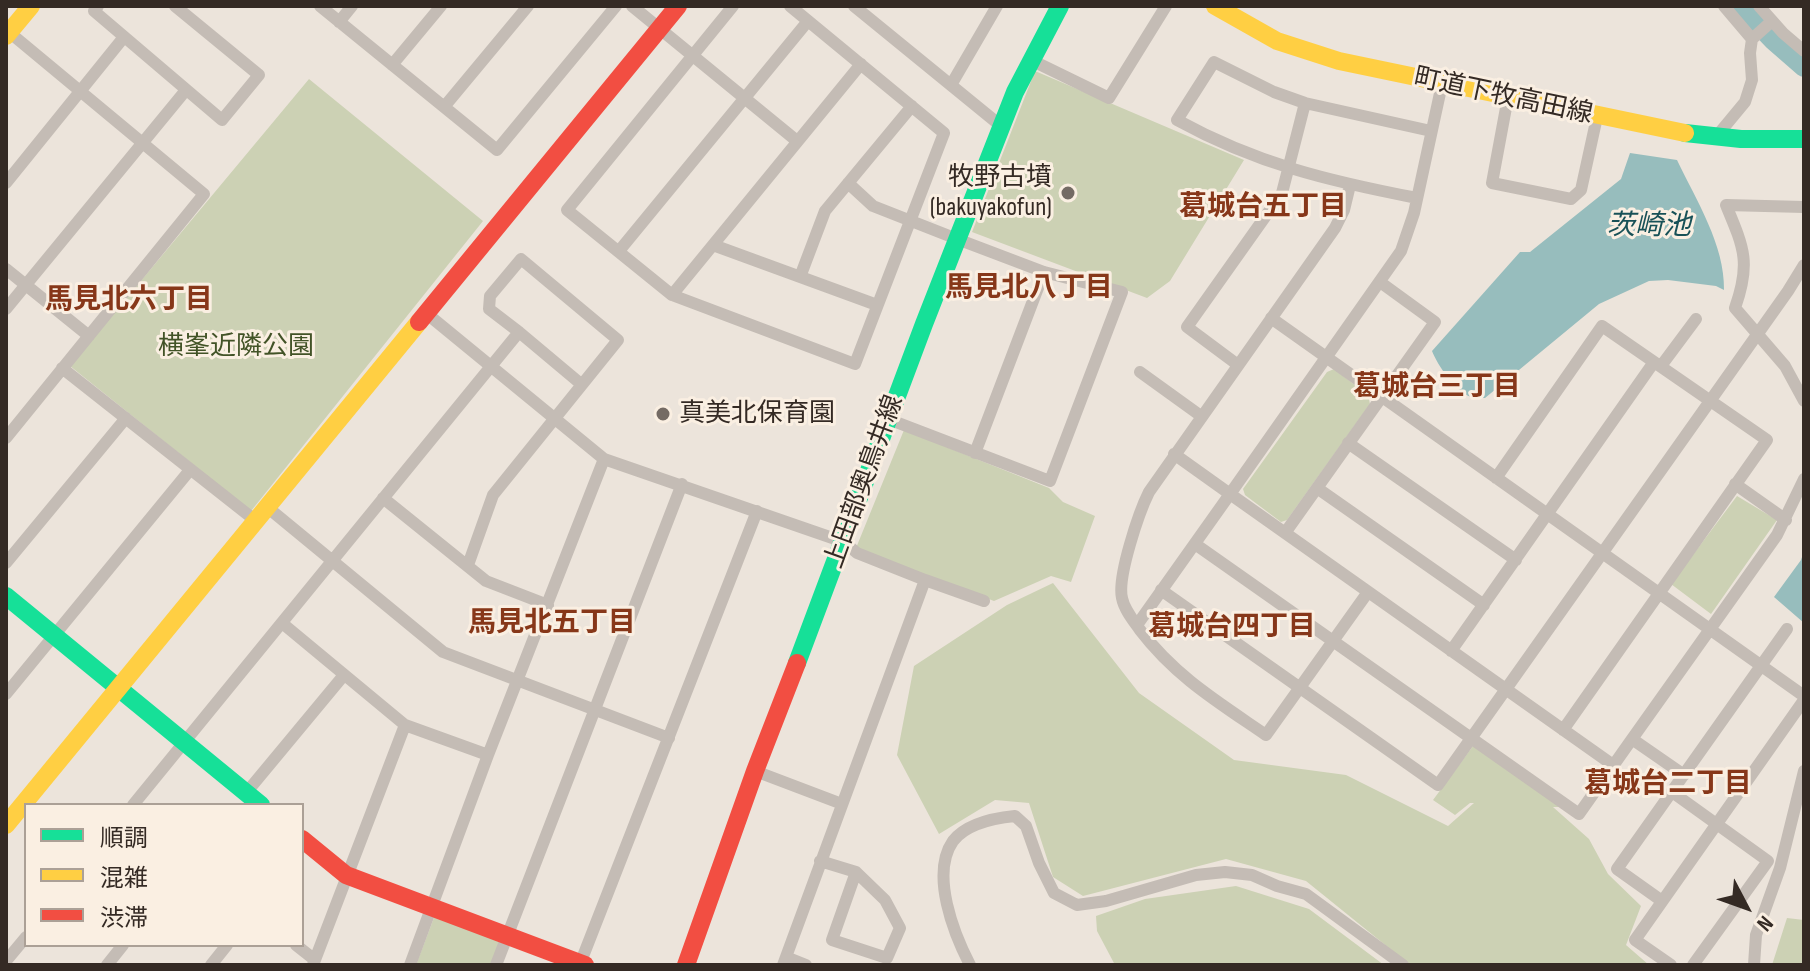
<!DOCTYPE html>
<html>
<head>
<meta charset="utf-8">
<style>
  body { margin:0 }
  #map { position:relative; width:1810px; height:971px; overflow:hidden; background:#ece4db; font-family:"Sofia Sans Condensed","Noto Sans JP",sans-serif }
  canvas { display:block }
  .frame { position:absolute; inset:0; border:8px solid #342a24; pointer-events:none }
  .legend { position:absolute; left:24px; top:803px; width:280px; height:144px; box-sizing:border-box; background:#faefe2; border:2px solid #aba096; margin:0; padding:10px 14px; list-style:none; font-size:24px; color:#342a24 }
  .legend li { display:flex; align-items:center; gap:16px; height:40px }
  .legend b { width:40px; border:2px solid #aba096 }
  .north { position:absolute; left:1706px; top:867px; width:80px; height:80px; -webkit-text-stroke:6px #faefe2; paint-order:stroke; rotate:131deg; font-size:22px; font-weight:700; line-height:32px; text-align:center; color:#342a24 }
  .north::after { content:''; display:block; margin:auto; width:28px; height:36px; background:#342a24; clip-path:polygon(50% 0,100% 100%,50% 72%,0 100%) }
</style>
</head>
<body>
<div id="map">
<canvas width="1810" height="971"></canvas>
<div class="frame"></div>
<ul class="legend">
<li><b style="height:10px;background:#16e098"></b>順調</li>
<li><b style="height:10px;background:#ffcf43"></b>混雑</li>
<li><b style="height:10px;background:#f24e42"></b>渋滞</li>
</ul>
<div class="north">N</div>
</div>
<script>
const ctx = document.querySelector('canvas').getContext('2d');
ctx.lineJoin = 'round';
function paint(path, color) { ctx.fillStyle = color; ctx.fill(path, 'evenodd'); }
function stroke(path, color, width, dash) { ctx.strokeStyle = color; ctx.lineWidth = width; ctx.lineCap = dash ? 'butt' : 'round'; ctx.setLineDash(dash || []); ctx.stroke(path); }
function drawText(font, color, halo, rows, align = 'center') {
  ctx.font = font + ' "Sofia Sans Condensed","Noto Sans JP",sans-serif'; ctx.lineWidth = 6; ctx.setLineDash([]); ctx.textBaseline = 'middle'; ctx.strokeStyle = halo; ctx.fillStyle = color; for (const [text, x, y, turn = 0] of rows) {
    ctx.save(); ctx.translate(x, y); ctx.rotate((+turn || 0) * Math.PI / 180); ctx.textAlign = isNaN(turn) ? turn : align; if (halo) ctx.strokeText(text, 0, 0); ctx.fillText(text, 0, 0); ctx.restore();
  }
}
paint(new Path2D(`
  M 1035,71 L 1244,160 L 1170,281 L 1147,298 L 972,232 Z
  M 309,79 L 483,221 L 251,511 L 70,366 Z
  M 1334,369 L 1368,395 L 1370,404 L 1287,520 L 1281,522 L 1245,495 L 1243,489 L 1327,372 Z
  M 904,430 L 1049,488 L 1063,502 L 1095,516 L 1071,582 L 1051,576 L 994,601 L 856,548 Z
  M 1737,496 L 1777,520 L 1711,614 L 1671,584 Z
  M 1053,583 L 1139,693 L 1234,760 L 1346,775 L 1448,826 L 1474,803 L 1470,803 L 1455,815 L 1433,800 L 1473,746 L 1560,807 L 1553,807 L 1589,839 L 1608,874 L 1641,906 L 1626,945 L 1649,965 L 1410,965 L 1306,881 L 1226,859 L 1083,896 L 1053,877 L 1029,803 L 995,800 L 939,834 L 897,755 L 914,666 L 1007,605 Z
  M 1236,886 L 1309,909 L 1384,965 L 1115,965 L 1097,931 L 1096,916 L 1145,899 Z
  M 435,915 L 500,941 L 491,965 L 416,965 Z
  M 1787,918 L 1804,920 L 1804,965 L 1772,965 Z`), '#ccd1b4');
paint(new Path2D(`
  M 1630,153 L 1677,160 C 1696,200 1725,245 1724,290 L 1716,286 L 1668,280 L 1649,281 L 1599,304 L 1485,398 C 1484,398 1472,398 1471,397 C 1455,391 1438,366 1432,351 L 1520,252 L 1530,252 L 1621,179 Z
  M 1804,551 L 1804,623 L 1774,597 L 1801,560 Z`), '#97bdbd');
stroke(new Path2D(`
  M 1741,6 L 1773,40 L 1804,67`), '#97bdbd', 20);
stroke(new Path2D(`
  M 98,6 L 94,11 L 222,120 L 259,75 L 175,6
  M 320,6 L 497,150 L 616,6
  M 632,6 L 797,141
  M 733,6 L 567,210 L 672,295 L 855,364 L 944,133 L 790,6
  M 854,6 L 1001,126
  M 1724,6 L 1752,39
  M 1759,6 L 1783,33 L 1804,51
  M 339,22 L 352,6
  M 1031,60 L 1109,98 L 1166,6
  M 392,65 L 441,6
  M 951,85 L 997,6
  M 1508,97 L 1492,183 L 1571,199 L 1581,190 L 1597,117
  M 444,107 L 528,6
  M 1716,137 L 1745,102 L 1752,80 L 1750,53 L 1752,39 L 1772,21
  M 6,183 L 124,37
  M 848,183 L 873,206 L 957,239 L 1044,272 L 1122,292 L 1050,481 L 888,419
  M 1350,185 L 1344,210 L 1335,228 L 1149,492 C 1139,512 1117,577 1122,598 C 1124,609 1133,620 1140,630 C 1176,677 1218,702 1266,735 L 1368,592
  M 1417,198 C 1329,181 1257,164 1177,120 L 1214,62 L 1274,92 L 1305,103 L 1431,131
  M 1804,207 L 1726,205 C 1744,248 1751,263 1735,308 L 1785,366 L 1804,401
  M 713,245 L 877,305
  M 619,251 L 808,21
  M 6,269 L 89,336
  M 800,277 L 825,211 L 912,106
  M 672,295 L 861,64
  M 6,309 L 186,90
  M 426,313 L 604,459 L 844,542 L 857,553 L 925,580 L 783,965
  M 1271,318 L 1804,696
  M 519,332 L 581,384
  M 1238,365 L 1187,327 L 1282,193 L 1305,103
  M 1661,366 L 1696,319
  M 62,368 L 256,521
  M 1140,372 L 1201,416
  M 6,438 L 204,194 L 9,32
  M 1348,443 L 1516,560
  M 975,453 L 1044,272
  M 1174,454 L 1230,494 L 1401,251 L 1414,213 L 1442,84
  M 1496,478 L 1602,326 L 1767,440 L 1563,730
  M 1735,484 L 1786,520
  M 1317,488 L 1484,605
  M 383,498 L 486,581 L 548,605
  M 267,507 L 443,652 L 669,738
  M 1285,533 L 1435,322 L 1380,282
  M 1195,544 L 1579,814 L 1632,739 L 1684,775
  M 6,563 L 126,418
  M 925,580 L 984,601
  M 1161,590 L 1438,785 L 1788,291 L 1804,265
  M 282,623 L 405,725 L 488,755
  M 1137,625 L 1230,494 L 1613,765
  M 1451,651 L 1654,362
  M 6,694 L 190,470
  M 1632,739 L 1777,535 L 1804,479
  M 755,771 L 842,804
  M 1672,792 L 1768,861 L 1693,965
  M 246,793 L 344,675
  M 133,805 L 519,332 L 489,309 L 490,296 L 521,259 L 618,340 L 493,495 L 468,565
  M 820,861 L 856,872 L 885,900 L 900,928 L 887,958 L 832,940 L 856,872
  M 1662,901 L 1617,869 L 1787,629
  M 296,945 L 315,960
  M 786,957 L 806,965
  M 6,961 L 26,937
  M 580,964 L 757,511
  M 107,965 L 123,945
  M 211,965 L 227,945
  M 313,965 L 405,725
  M 410,965 L 488,755 L 604,459
  M 496,965 L 682,484
  M 970,965 C 954,934 930,874 953,841 C 966,824 995,818 1015,816 L 1026,826 L 1039,863 L 1054,893 L 1077,905 L 1106,901 L 1196,875 L 1225,872 L 1252,875 L 1277,886 L 1306,894 L 1403,965
  M 1671,965 L 1635,940 L 1804,700
  M 1754,965 L 1756,935 L 1780,868 L 1804,771`), '#c4bcb5', 12);
stroke(new Path2D(`
  M 1685,133 L 1741,139 L 1804,139
  M 6,596 L 261,805
  M 797,663 L 924,324 L 1015,92 L 1060,6`), '#16e098', 18);
stroke(new Path2D(`
  M 1215,6 L 1277,41 L 1339,61 L 1685,133
  M 6,36 L 31,6
  M 6,825 L 419,322`), '#ffcf43', 18);
stroke(new Path2D(`
  M 419,322 L 678,6
  M 302,839 L 346,875 L 585,965
  M 686,965 L 755,771 L 797,663`), '#f24e42', 18);
for (const [x, y, r, color] of [
  [1068,193,8,"#746b64"],
  [663,414,8,"#746b64"]
]) { const dot = new Path2D(); dot.arc(x, y, r, 0, 2 * Math.PI); ctx.fillStyle = color; ctx.fill(dot); stroke(dot, '#faefe2', 3); }
drawText('26px', '#342a24', '#faefe2', [
  ["町道下牧高田線",1503,97,12],
  ["上田部奥鳥井線",865,482,-70]
]);
drawText('26px', '#342a24', '#faefe2', [
  ["牧野古墳",1052,178],
  ["(bakuyakofun)",1052,208],
  ["真美北保育園",679,414,"left"]
], 'right');
drawText('26px', '#425327', '#faefe2', [
  ["横峯近隣公園",236,347]
]);
drawText('bold 28px', '#873719', '#faefe2', [
  ["葛城台五丁目",1263,208],
  ["馬見北八丁目",1029,289],
  ["馬見北六丁目",129,301],
  ["葛城台三丁目",1437,388],
  ["馬見北五丁目",552,624],
  ["葛城台四丁目",1232,628],
  ["葛城台二丁目",1668,785]
]);
drawText('italic 28px', '#185157', '#faefe2', [
  ["茨崎池",1649,227]
]);
</script>
</body>
</html>
